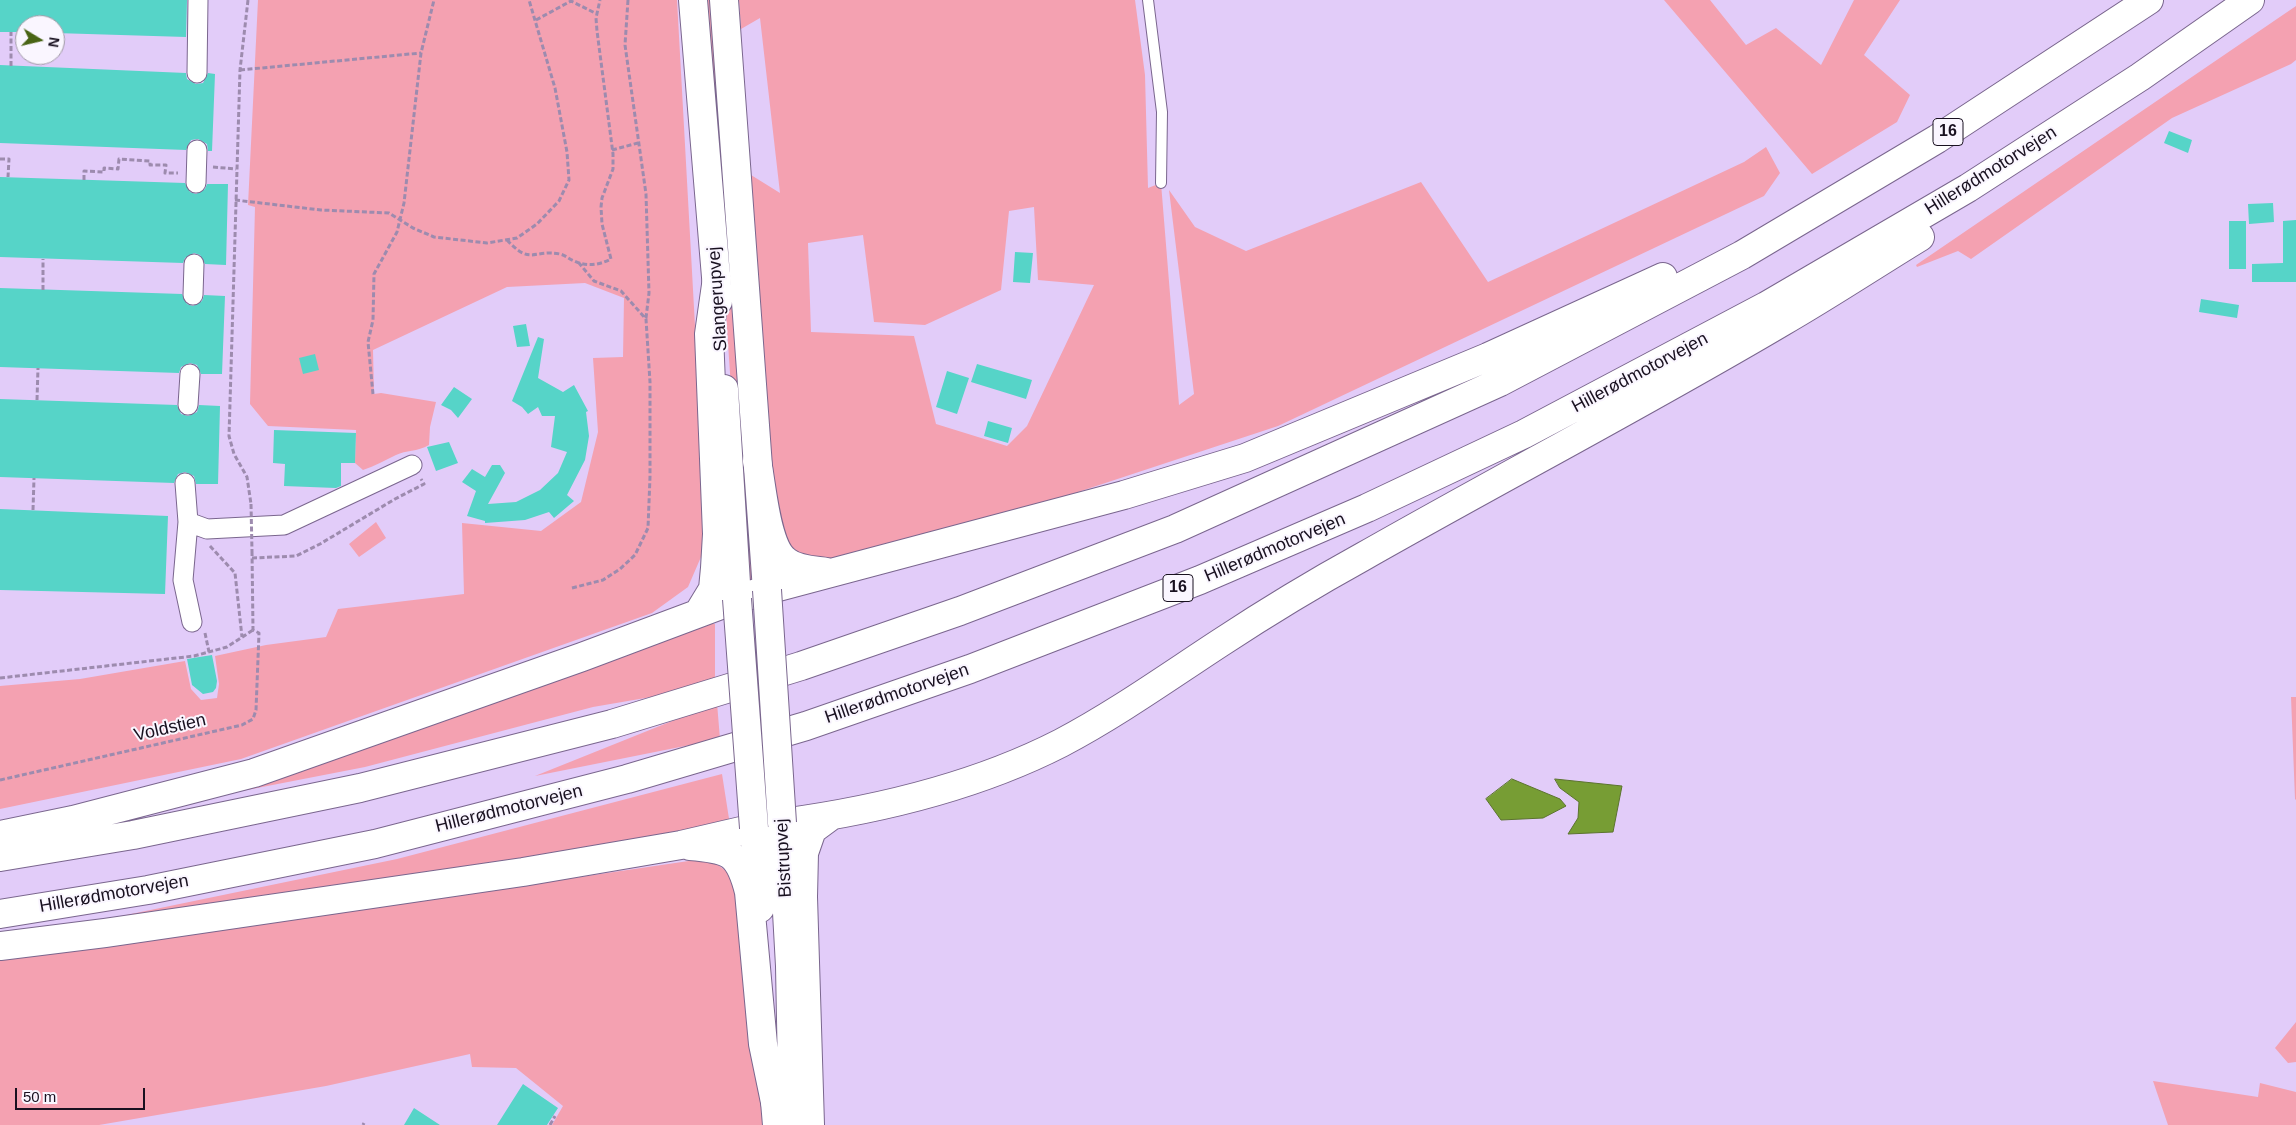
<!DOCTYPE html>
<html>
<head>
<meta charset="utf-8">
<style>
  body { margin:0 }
  #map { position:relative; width:2296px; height:1125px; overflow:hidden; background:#e2ccf9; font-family:Helvetica,sans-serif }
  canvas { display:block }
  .north { position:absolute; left:15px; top:15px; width:50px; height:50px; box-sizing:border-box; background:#faf6ff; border:1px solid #a09aa6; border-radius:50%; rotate:99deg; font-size:14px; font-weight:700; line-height:20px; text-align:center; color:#191120 }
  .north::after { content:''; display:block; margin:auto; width:18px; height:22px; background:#496415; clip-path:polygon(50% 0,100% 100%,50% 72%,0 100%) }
  .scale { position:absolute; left:15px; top:1088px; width:130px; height:22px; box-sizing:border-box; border:2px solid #191120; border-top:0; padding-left:6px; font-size:15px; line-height:18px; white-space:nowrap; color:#191120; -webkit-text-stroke:4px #faf6ff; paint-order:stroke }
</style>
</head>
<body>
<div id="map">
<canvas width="2296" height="1125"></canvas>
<div class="north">N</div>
<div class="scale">50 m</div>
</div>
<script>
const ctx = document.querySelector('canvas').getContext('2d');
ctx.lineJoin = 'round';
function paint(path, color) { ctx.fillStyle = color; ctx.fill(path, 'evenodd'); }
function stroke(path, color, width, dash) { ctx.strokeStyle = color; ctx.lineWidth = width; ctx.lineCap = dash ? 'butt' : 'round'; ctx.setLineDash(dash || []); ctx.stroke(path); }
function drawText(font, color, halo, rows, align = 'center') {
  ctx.font = font + ' Helvetica,sans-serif'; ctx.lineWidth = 4; ctx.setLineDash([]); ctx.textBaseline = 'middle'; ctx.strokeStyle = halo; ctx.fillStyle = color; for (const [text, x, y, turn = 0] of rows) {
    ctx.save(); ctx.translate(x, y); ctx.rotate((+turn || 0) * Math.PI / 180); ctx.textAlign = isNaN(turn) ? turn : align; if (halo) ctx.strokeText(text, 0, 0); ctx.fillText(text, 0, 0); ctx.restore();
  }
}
paint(new Path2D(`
  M 258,0 L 677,0 L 707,543 L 688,587 L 652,613 L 241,759 L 0,809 L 0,686 L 80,679 L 185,661 L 191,689 L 201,700 L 217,698 L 219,684 L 215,656 L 266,645 L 326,637 L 338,609 L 464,594 L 462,523 L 541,531 L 581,502 L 598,432 L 593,358 L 623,357 L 624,298 L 585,283 L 507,287 L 373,350 L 374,394 L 381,393 L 436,402 L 430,427 L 429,445 C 417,452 406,450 396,455 C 385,460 375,466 363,470 L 355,463 L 356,430 L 268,426 L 250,404 L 255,207 L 248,205 Z
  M 705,0 L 714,0 L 758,580 L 748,583 L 731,388 Z
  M 739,0 L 1135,0 L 1145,75 L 1148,188 L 1161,183 L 1179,405 L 1194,394 L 1169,190 L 1195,227 L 1246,251 L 1421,182 L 1488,282 L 1744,162 L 1766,147 L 1780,173 L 1764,196 L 1278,426 L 1066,496 L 829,560 L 801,557 L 777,531 L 751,175 L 780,193 L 760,18 L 741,29 ZM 1034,207 L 1038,280 L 1094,285 L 1027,426 L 1007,446 L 936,424 L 914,336 L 811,332 L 808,243 L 863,235 L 874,322 L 925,325 L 1001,290 L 1009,211 Z
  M 1664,0 L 1710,0 L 1746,45 L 1776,28 L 1821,65 L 1854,0 L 1900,0 L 1864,55 L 1910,95 L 1897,122 L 1812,174 Z
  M 2296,6 L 2296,60 L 2291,64 L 2172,118 L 1971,259 L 1958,251 L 1917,267 L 1916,265 Z
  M 376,522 L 386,538 L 359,557 L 349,544 Z
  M 693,623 L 715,624 L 715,686 L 593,707 L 365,767 L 180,803 Z
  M 2291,697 L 2296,697 L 2296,800 L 2295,799 Z
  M 717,703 L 720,739 L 535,776 Z
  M 722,774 L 730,825 L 378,883 L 49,931 L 397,859 Z
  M 709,858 L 739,881 L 765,1125 L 552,1125 L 563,1106 L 516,1068 L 472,1067 L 470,1054 L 326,1086 L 99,1125 L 0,1125 L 0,957 L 125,944 Z
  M 2296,1022 L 2296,1062 L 2288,1063 L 2275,1048 Z
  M 2153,1081 L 2258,1097 L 2260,1083 L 2296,1092 L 2296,1125 L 2168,1125 Z`), '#f4a1b1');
const water = new Path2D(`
  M 1512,779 L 1560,799 L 1566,806 L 1543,818 L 1501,820 L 1486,799 Z
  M 1555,779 L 1622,786 L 1613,832 L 1568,834 L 1578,818 L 1579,802 L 1560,788 Z`);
paint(water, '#779d34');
stroke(water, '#5b732e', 1);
paint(new Path2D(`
  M 0,0 L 187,0 L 186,37 L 55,33 L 55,25 L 25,25 L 25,32 L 0,32 Z
  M 0,65 L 186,73 L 187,79 L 196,84 L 203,83 L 208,73 L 215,74 L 212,151 L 208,151 L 207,144 L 198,139 L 191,140 L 186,150 L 0,143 Z
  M 2169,131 L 2192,140 L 2188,153 L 2164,143 Z
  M 0,177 L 185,183 L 190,192 L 196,194 L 205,189 L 207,184 L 228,184 L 226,265 L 205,264 L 200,255 L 194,253 L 185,258 L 183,263 L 0,257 Z
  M 2273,203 L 2274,222 L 2249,224 L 2248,204 Z
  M 2296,220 L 2296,282 L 2252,282 L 2252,264 L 2283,263 L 2283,221 Z
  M 2229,221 L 2246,221 L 2246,269 L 2229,269 Z
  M 1015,252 L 1033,253 L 1030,283 L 1013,282 Z
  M 0,288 L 182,294 L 187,304 L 193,306 L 202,301 L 204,295 L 225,296 L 222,374 L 201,374 L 197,365 L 190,363 L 181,367 L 179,373 L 0,367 Z
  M 2201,299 L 2239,305 L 2237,318 L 2199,312 Z
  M 526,324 L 530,346 L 517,347 L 513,326 Z
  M 538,337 L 544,339 L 538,378 L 563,392 L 574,385 L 588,411 L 586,412 L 589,436 L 585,460 L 567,495 L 574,501 L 554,518 L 549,512 L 525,520 L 485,523 L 485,521 L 467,516 L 476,491 L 462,482 L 472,469 L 485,477 L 492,465 L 500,465 L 505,473 L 488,504 L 516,502 L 540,490 L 558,473 L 567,452 L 551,447 L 555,416 L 542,416 L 538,407 L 528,414 L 522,407 L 512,401 Z
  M 315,354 L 319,370 L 303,374 L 299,358 Z
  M 977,364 L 1032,380 L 1026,399 L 971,382 Z
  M 947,371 L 969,378 L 957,414 L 936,407 Z
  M 454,387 L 472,399 L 458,418 L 451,410 L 441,405 Z
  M 0,399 L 177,405 L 181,414 L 188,416 L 197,412 L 199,405 L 220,406 L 218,484 L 196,484 L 194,476 L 185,472 L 178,474 L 174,483 L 0,477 Z
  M 988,421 L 1012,428 L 1008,443 L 984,436 Z
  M 274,430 L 356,433 L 355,463 L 341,463 L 341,486 L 336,488 L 284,486 L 285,464 L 273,463 Z
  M 449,442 L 458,463 L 436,471 L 427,447 Z
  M 0,509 L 168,516 L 165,594 L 0,590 Z
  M 212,655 L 217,681 L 216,688 L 213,692 L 203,694 L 192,685 L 187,659 Z
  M 523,1084 L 558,1108 L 547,1125 L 497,1125 Z
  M 414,1108 L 440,1125 L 404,1125 Z`), '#56d4c8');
const service = new Path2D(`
  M 1148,0 L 1162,112 L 1161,183`);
const minor = new Path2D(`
  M 197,73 L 198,0
  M 196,183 L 197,150
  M 193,295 L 194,264
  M 188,405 L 190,374
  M 185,483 L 188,522 L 183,580 L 192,622
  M 188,522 L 207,529 L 284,525 L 412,465`);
const secondary = new Path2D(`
  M 693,0 L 718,301
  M 724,389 L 737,599 L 767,590 L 724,0
  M 760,908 L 754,828 L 782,823 L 790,966 L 793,1125
  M 773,1078 L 777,1125`);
const motorway = new Path2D(`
  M 757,461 C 762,485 766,547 786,561 C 797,570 814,570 827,572
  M 767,590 L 1124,495 L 1245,458 L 1488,357 L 1663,277
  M 699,612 L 713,589 L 715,568 L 717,534 L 709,334 L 717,278
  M 782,823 C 878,810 975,787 1061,743 C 1116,714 1168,677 1220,643 C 1267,612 1315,583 1364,556 C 1503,477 1645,403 1782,322 C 1829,295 1874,265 1920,237
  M 0,835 L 73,820 L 254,773 L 582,657 L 737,599
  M 690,846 C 729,849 739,852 749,892 L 763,1044 L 775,1102
  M 0,857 L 133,835 L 360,788 L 612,724 L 801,666 L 960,611 L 1175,529 L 1500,382 L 1742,255 L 1937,139 L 2149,0
  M 0,914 L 148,890 L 375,844 L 627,779 L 806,726 L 970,669 L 1200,580 L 1367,508 L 1524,434 L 1766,306 L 1968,188 L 2140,77 L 2250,0
  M 0,946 L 105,933 L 523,872 L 681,845 L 754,828
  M 810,1125 L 803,897 L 804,853 L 812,830 L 831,816`);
stroke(service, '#7a668e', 12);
stroke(minor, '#7a668e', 21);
stroke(secondary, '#7a668e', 30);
stroke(motorway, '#7a668e', 30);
stroke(new Path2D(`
  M 248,0 L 240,70 L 229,436 L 234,454 L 247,477 L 251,504
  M 628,0 L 625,45 L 646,194 L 649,293 L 646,318
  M 536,20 L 571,1 L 597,14
  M 11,66 L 11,32
  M 240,70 L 421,53
  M 612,150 L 638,143
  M 0,159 L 9,159 L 8,177
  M 213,167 L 236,169
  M 84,180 L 84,171 L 104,172 L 104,168 L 118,169 L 119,159 L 150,161 L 150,165 L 166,165 L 165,173 L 178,173
  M 235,200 L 321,210 L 389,213 L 413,228 L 434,237 L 487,243 L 517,238 L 537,224 L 559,201 L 569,180 L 567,152 L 555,88 L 529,0
  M 507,240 C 531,266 533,249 560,254 C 565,255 569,259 574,261 C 587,267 599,265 611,259 L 602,224 L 601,207 L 602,198 L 613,169 L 613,154 L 597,31 L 596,18 L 600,0
  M 43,290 L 43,259
  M 373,394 L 368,342 L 373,320 L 374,274 L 397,232 L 404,203 L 421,53 L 434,0
  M 37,400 L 38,368
  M 33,510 L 34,478
  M 210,546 L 235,573 L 242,637
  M 252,551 L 253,630
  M 252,558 L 296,556 L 320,544 L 395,499 L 424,484 L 421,479
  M 572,588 L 603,580 L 620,569 L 635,555 L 648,528 L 650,477 L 650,382 L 646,319 L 621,291 L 594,281 L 579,263
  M 205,633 L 209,652
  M 0,678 L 194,656 L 227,647 L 253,630
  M 0,780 L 242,725 L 253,719 L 256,710 L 259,633 L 253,630
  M 363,1125 L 364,1123
  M 550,1125 L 555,1116`), '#9d8bae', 3, [5, 2.5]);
stroke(service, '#fff', 10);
stroke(minor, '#fff', 19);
stroke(secondary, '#fff', 28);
stroke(motorway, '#fff', 28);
const secondaryBridge = new Path2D(`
  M 767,590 L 782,823
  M 737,599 L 754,828`);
stroke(secondaryBridge, '#7a668e', 30, []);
stroke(new Path2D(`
  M 251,504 L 252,551`), '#9d8bae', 3, [5, 2.5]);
stroke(secondaryBridge, '#fff', 28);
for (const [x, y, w] of [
  [1948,132,30],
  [1178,588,30]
]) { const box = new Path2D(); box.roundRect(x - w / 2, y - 13.5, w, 27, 4); ctx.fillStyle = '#faf6ff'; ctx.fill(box); stroke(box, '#191120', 1); }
drawText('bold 16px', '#191120', null, [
  ["16",1948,132],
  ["16",1178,588]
]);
drawText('18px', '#191120', '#faf6ff', [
  ["Hillerødmotorvejen",1991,171,-32],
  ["Slangerupvej",718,299,-94],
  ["Hillerødmotorvejen",1640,373,-28],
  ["Hillerødmotorvejen",1275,548,-23],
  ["Hillerødmotorvejen",897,694,-19],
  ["Voldstien",170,728,-13],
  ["Hillerødmotorvejen",509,809,-14],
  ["Bistrupvej",784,858,-93],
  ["Hillerødmotorvejen",114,894,-10]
]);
</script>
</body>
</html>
